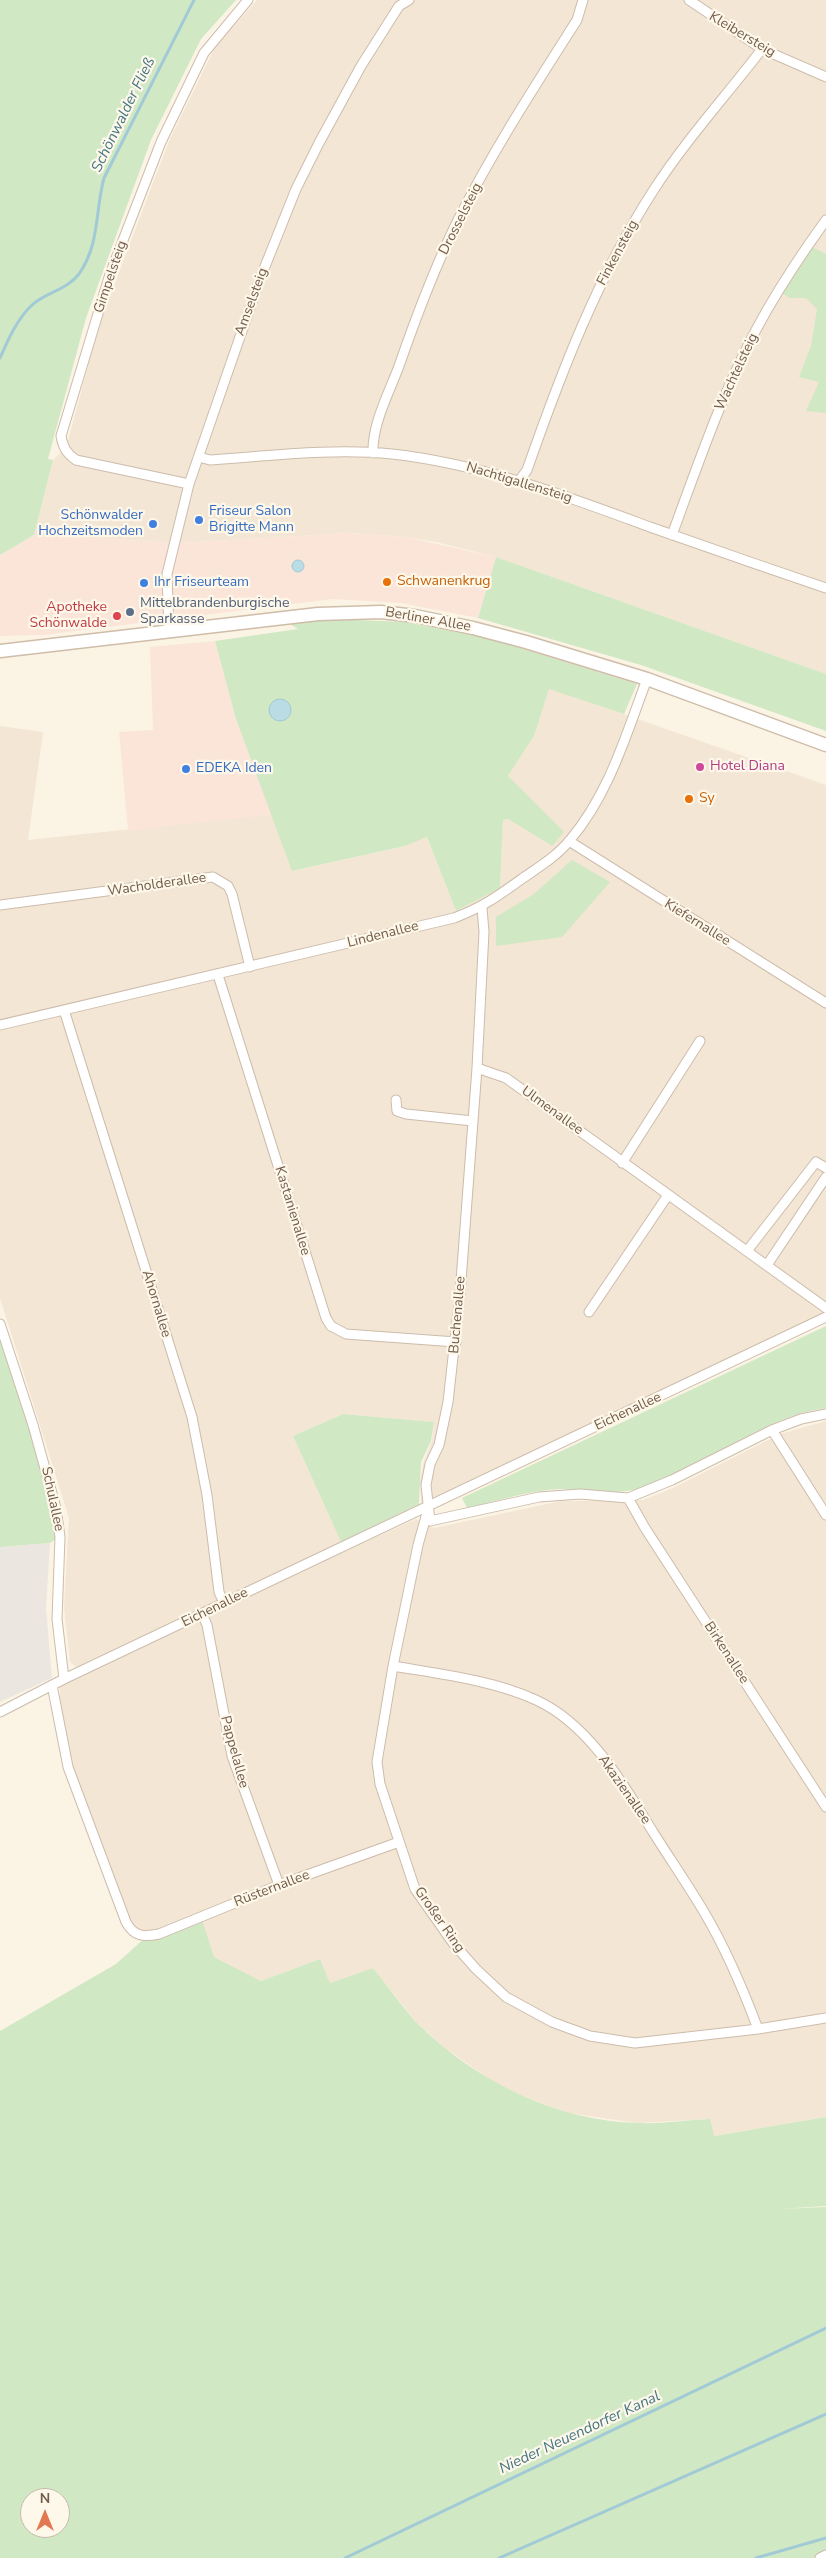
<!DOCTYPE html>
<html>
<head>
<meta charset="utf-8">
<style>
  body { margin:0 }
  #map { position:relative; width:826px; height:2558px; overflow:hidden; background:#fbf4e5; font-family:"Nunito Sans",sans-serif }
  canvas { display:block }
  .north { position:absolute; left:20px; top:2488px; width:50px; height:50px; box-sizing:border-box; background:#fef8eb; border:1px solid #c6baab; border-radius:50%; rotate:0deg; font-size:14px; font-weight:700; line-height:20px; text-align:center; color:#735c4b }
  .north::after { content:''; display:block; margin:auto; width:18px; height:22px; background:#e1784f; clip-path:polygon(50% 0,100% 100%,50% 72%,0 100%) }
</style>
</head>
<body>
<div id="map">
<canvas width="826" height="2558"></canvas>
<div class="north">N</div>
</div>
<script>
const ctx = document.querySelector('canvas').getContext('2d');
ctx.lineJoin = 'round';
function paint(path, color) { ctx.fillStyle = color; ctx.fill(path, 'evenodd'); }
function stroke(path, color, width, dash) { ctx.strokeStyle = color; ctx.lineWidth = width; ctx.lineCap = dash ? 'butt' : 'round'; ctx.setLineDash(dash || []); ctx.stroke(path); }
function drawText(font, color, halo, rows, align = 'center') {
  ctx.font = font + ' "Nunito Sans",sans-serif'; ctx.lineWidth = 4.5; ctx.setLineDash([]); ctx.textBaseline = 'middle'; ctx.strokeStyle = halo; ctx.fillStyle = color; for (const [text, x, y, turn = 0] of rows) {
    ctx.save(); ctx.translate(x, y); ctx.rotate((+turn || 0) * Math.PI / 180); ctx.textAlign = isNaN(turn) ? turn : align; if (halo) ctx.strokeText(text, 0, 0); ctx.fillText(text, 0, 0); ctx.restore();
  }
}
paint(new Path2D(`
  M 257,0 L 826,0 L 826,674 L 496,557 L 436,542 L 406,537 L 350,533 L 180,543 L 34,535 L 53,460 L 66,448 L 99,325 L 169,141 L 215,47 Z
  M 549,688 L 826,785 L 826,1312 L 421,1503 L 420,1481 L 423,1464 L 432,1440 L 434,1422 L 343,1414 L 293,1436 L 341,1542 L 76,1667 L 70,1662 L 64,1608 L 69,1518 L 0,1298 L 0,726 L 43,732 L 28,840 L 273,814 L 293,871 L 405,846 L 427,837 L 456,911 L 500,888 L 503,820 L 508,819 L 552,846 L 508,776 L 534,736 Z
  M 826,1421 L 826,2117 L 713,2136 L 709,2119 L 637,2123 L 568,2113 L 504,2089 L 445,2048 L 417,2023 L 373,1968 L 330,1983 L 320,1959 L 261,1981 L 214,1957 L 159,1934 L 131,1931 L 68,1767 L 60,1716 L 60,1681 L 416,1519 L 434,1528 L 561,1501 L 643,1500 L 673,1488 L 780,1434 Z`), '#f3e6d4');
paint(new Path2D(`
  M 349,533 L 406,537 L 496,557 L 478,618 L 401,603 L 333,599 L 43,635 L 0,636 L 0,555 L 34,535 L 180,543 Z
  M 215,641 L 236,719 L 273,814 L 128,831 L 119,732 L 153,730 L 150,647 Z`), '#fbe5d9');
paint(new Path2D(`
  M 50,1543 L 46,1608 L 52,1678 L 0,1702 L 0,1547 Z`), '#ebe6df');
paint(new Path2D(`
  M 0,0 L 236,0 L 201,39 L 151,140 L 86,318 L 48,459 L 53,460 L 34,535 L 0,555 Z
  M 810,246 L 826,254 L 826,413 L 806,411 L 819,382 L 799,377 L 811,346 L 817,309 L 806,298 L 790,298 L 780,292 Z
  M 496,557 L 826,674 L 826,731 L 641,665 L 478,618 Z
  M 335,619 L 405,622 L 488,638 L 637,684 L 624,714 L 549,689 L 534,736 L 508,776 L 564,832 L 552,846 L 508,819 L 503,820 L 500,888 L 456,911 L 427,837 L 405,846 L 292,871 L 236,719 L 215,641 L 298,629 L 290,624 Z
  M 572,860 L 610,882 L 562,937 L 496,946 L 496,917 L 534,894 Z
  M 0,1324 L 33,1425 L 60,1537 L 50,1543 L 0,1547 Z
  M 826,1326 L 826,1408 C 815,1410 803,1412 793,1416 C 740,1434 695,1472 641,1488 C 615,1496 587,1489 561,1489 C 530,1490 498,1501 467,1508 L 462,1498 Z
  M 343,1414 L 434,1422 L 431,1441 L 421,1462 L 419,1504 L 341,1542 L 293,1436 Z
  M 201,1917 L 214,1957 L 261,1981 L 320,1959 L 330,1983 L 373,1968 C 388,1986 402,2007 418,2024 C 476,2081 556,2121 638,2123 C 661,2124 686,2120 710,2119 L 714,2136 L 826,2117 L 826,2206 L 779,2209 L 826,2207 L 826,2558 L 0,2558 L 0,2031 L 116,1964 L 146,1937 ZM 30,2498 L 60,2498 L 60,2528 L 30,2528 Z`), '#d1e8c4');
const water = new Path2D(`
  M292 566a6 6 0 1 1 12 0a6 6 0 1 1-12 0Z
  M269 710a11 11 0 1 1 22 0a11 11 0 1 1-22 0Z`);
paint(water, '#badce4');
stroke(water, '#a1cad6', 1);
stroke(new Path2D(`
  M 0,358 C 8,340 17,319 32,305 C 46,292 67,290 79,274 C 100,244 95,211 104,178 L 194,0
  M 345,2558 L 826,2328
  M 499,2558 L 826,2414
  M 756,2558 L 826,2538`), '#a1cad6', 3);
const minor = new Path2D(`
  M 689,0 L 762,49 L 826,77
  M 373,453 C 372,424 389,393 399,366 C 416,317 434,269 457,222 C 492,152 535,86 577,20 L 583,0
  M 199,457 L 210,460 C 270,456 332,448 392,454 C 482,464 566,496 650,527 C 709,548 767,568 826,588
  M 519,481 L 527,470 C 561,373 597,278 653,191 C 685,141 726,96 762,49
  M 189,484 L 76,460 C 66,453 63,447 61,436 L 110,274 L 161,142 L 204,53 L 248,0
  M 672,535 C 700,459 726,381 767,310 C 785,279 805,249 826,220
  M 169,631 L 167,574 L 189,484 L 260,279 L 296,189 L 319,143 L 361,66 L 399,6 L 409,0
  M 569,841 L 826,1003
  M 0,905 L 213,877 L 228,886 L 232,894 L 250,967
  M 482,908 L 484,932 L 477,1068 L 460,1294 L 448,1402 L 439,1445 L 430,1464 L 426,1485 L 430,1521 L 539,1497 L 580,1494 L 628,1498 L 672,1480 L 772,1430 L 801,1419 L 826,1414
  M 218,975 L 326,1318 L 331,1326 L 346,1334 L 456,1342
  M 64,1010 L 192,1417 L 207,1495 L 219,1592 L 224,1603
  M 0,1025 L 454,918 C 483,907 498,896 523,878 C 539,867 557,856 570,840 C 609,794 626,735 647,679
  M 477,1068 L 506,1078 L 826,1308
  M 396,1100 L 397,1111 L 406,1114 L 473,1121
  M 622,1163 L 700,1041
  M 747,1251 L 816,1162 L 826,1168
  M 767,1265 L 826,1177
  M 589,1312 L 668,1195
  M 0,1324 L 33,1425 L 56,1508 L 60,1537 L 57,1619 L 64,1679
  M 772,1430 L 826,1515
  M 628,1498 L 645,1528 L 826,1807
  M 427,1513 L 418,1545 L 393,1666 L 377,1762 L 380,1784 L 415,1889 L 453,1943 L 476,1969 L 506,1997 L 552,2022 L 590,2036 L 635,2043 L 758,2029 L 826,2018
  M 202,1614 L 207,1625 L 232,1756 L 279,1885
  M 393,1666 C 440,1674 492,1680 536,1700 C 589,1724 624,1785 653,1832 C 670,1859 688,1885 704,1912 C 726,1949 743,1989 758,2029
  M 52,1685 L 68,1767 L 126,1922 C 134,1937 144,1937 159,1934 L 279,1885 L 399,1842
  M 0,1712 L 64,1679 L 826,1317
  M 820,2558 L 826,2555`);
const secondary = new Path2D(`
  M 0,651 L 318,614 L 381,612 L 415,616 L 473,628 L 526,642 L 647,679 L 826,745`);
stroke(minor, '#cdbcac', 11);
stroke(secondary, '#cfbda9', 15);
stroke(minor, '#fff', 9);
stroke(secondary, '#fff', 12);
for (const [x, y, r, color] of [
  [199,520,5,"#3f7fe0"],
  [153,524,5,"#3f7fe0"],
  [387,582,5,"#e8710a"],
  [144,583,5,"#3f7fe0"],
  [130,612,5,"#5c6f8a"],
  [117,616,5,"#e0444e"],
  [700,767,5,"#d1479c"],
  [186,769,5,"#3f7fe0"],
  [689,799,5,"#e8710a"]
]) { const dot = new Path2D(); dot.arc(x, y, r, 0, 2 * Math.PI); ctx.fillStyle = color; ctx.fill(dot); stroke(dot, '#fef8eb', 2); }
drawText('14px', '#735c4b', '#fef8eb', [
  ["Kleibersteig",742,35,31],
  ["Drosselsteig",461,219,-63],
  ["Finkensteig",618,253,-62],
  ["Gimpelsteig",111,277,-71],
  ["Amselsteig",252,302,-70],
  ["Wachtelsteig",737,372,-65],
  ["Nachtigallensteig",519,483,17],
  ["Berliner Allee",428,620,10],
  ["Wacholderallee",157,885,-8],
  ["Kiefernallee",697,923,32],
  ["Lindenallee",383,935,-14],
  ["Ulmenallee",552,1111,36],
  ["Kastanienallee",292,1211,73],
  ["Ahornallee",156,1304,73],
  ["Buchenallee",458,1315,-85],
  ["Eichenallee",628,1412,-25],
  ["Schulallee",52,1499,78],
  ["Eichenallee",215,1608,-26],
  ["Birkenallee",726,1653,57],
  ["Pappelallee",234,1752,75],
  ["Akazienallee",624,1790,55],
  ["Rüsternallee",272,1889,-21],
  ["Großer Ring",439,1920,55]
]);
drawText('14px', '#366cbe', '#fef8eb', [
  ["Friseur Salon",209,512],
  ["Brigitte Mann",209,528],
  ["Schönwalder",143,516,"right"],
  ["Hochzeitsmoden",143,532,"right"],
  ["Ihr Friseurteam",154,583],
  ["EDEKA Iden",196,769]
], 'left');
drawText('14px', '#c56008', '#fef8eb', [
  ["Schwanenkrug",397,582],
  ["Sy",699,799]
], 'left');
drawText('14px', '#4e5e75', '#fef8eb', [
  ["Mittelbrandenburgische",140,604],
  ["Sparkasse",140,620]
], 'left');
drawText('14px', '#be3a42', '#fef8eb', [
  ["Apotheke",107,608],
  ["Schönwalde",107,624]
], 'right');
drawText('14px', '#b23c85', '#fef8eb', [
  ["Hotel Diana",710,767]
], 'left');
drawText('italic 15px', '#467785', '#fef8eb', [
  ["Schönwalder Fließ",124,115,-64],
  ["Nieder Neuendorfer Kanal",580,2433,-25]
]);
</script>
</body>
</html>
